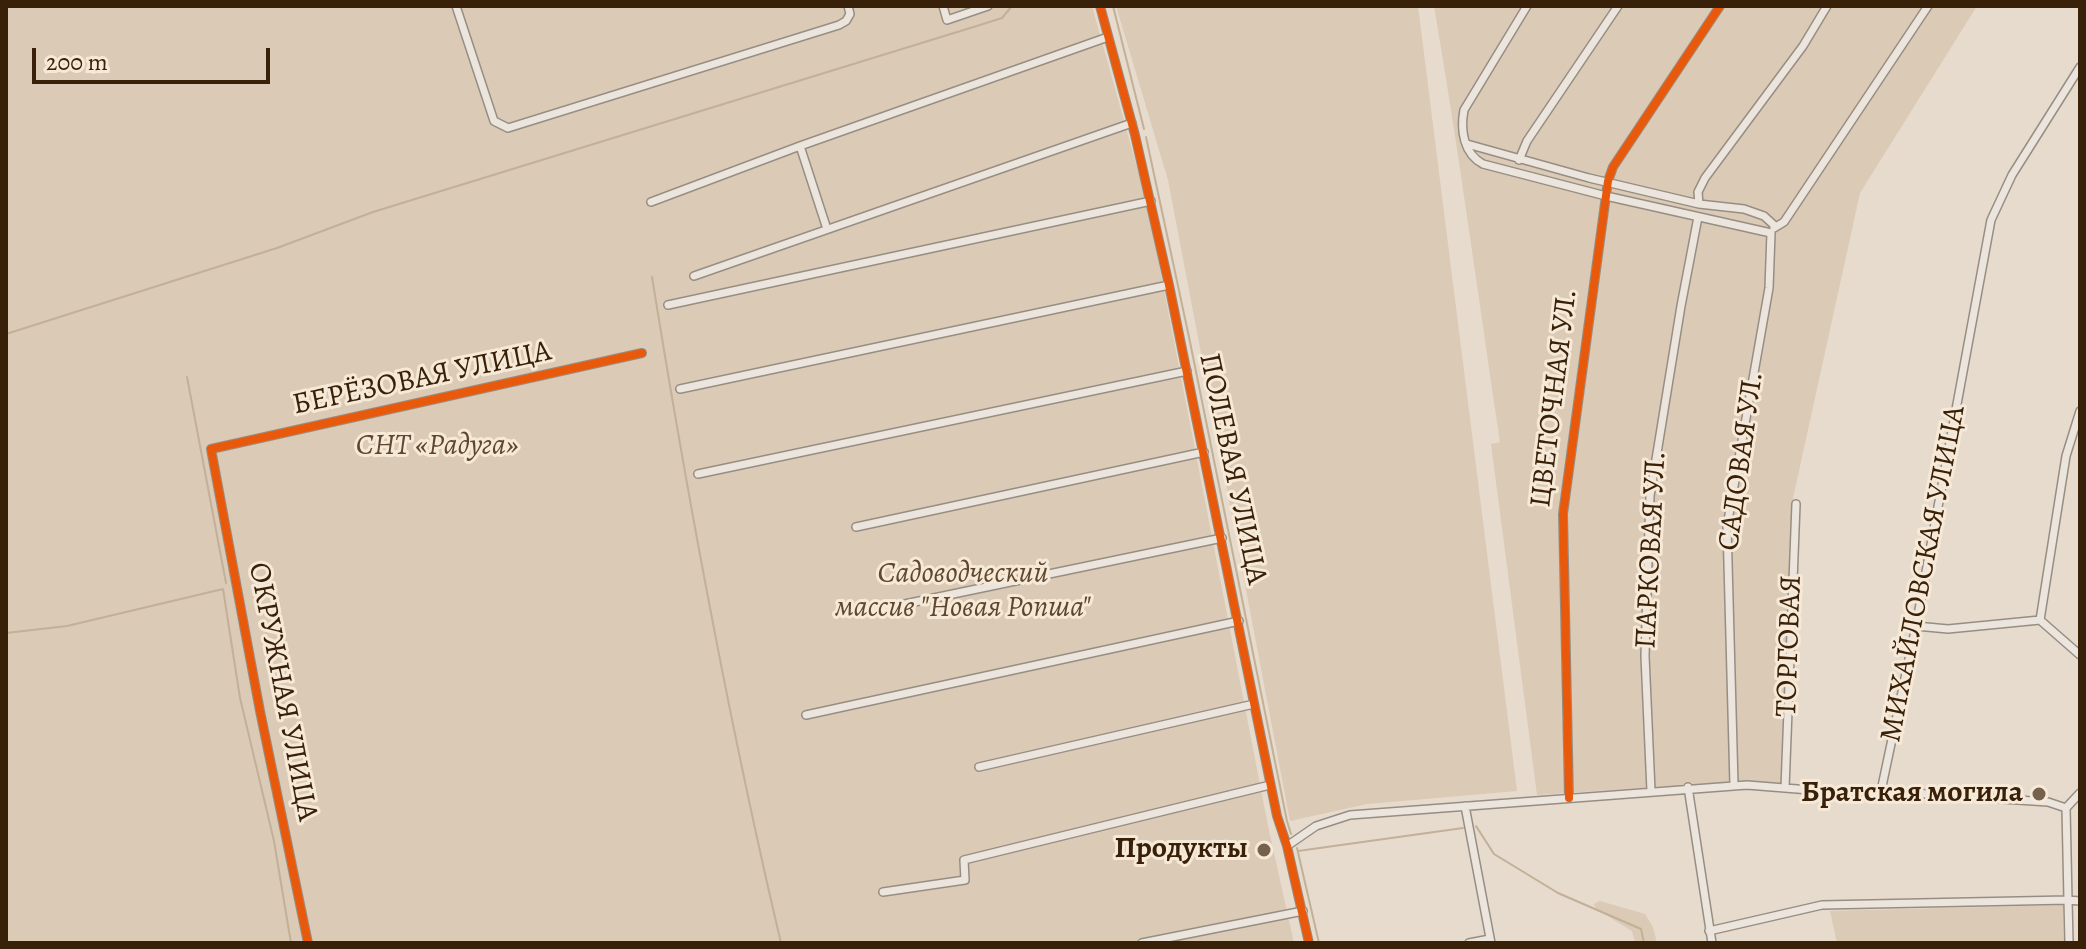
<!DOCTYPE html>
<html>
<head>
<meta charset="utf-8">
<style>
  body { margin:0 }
  #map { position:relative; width:2086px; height:949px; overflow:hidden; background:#e6dbcc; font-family:Alegreya,serif }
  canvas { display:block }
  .frame { position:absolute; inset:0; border:8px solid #392009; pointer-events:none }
  .scale { position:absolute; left:32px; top:48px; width:238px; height:36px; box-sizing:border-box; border:4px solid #392009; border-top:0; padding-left:10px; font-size:24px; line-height:28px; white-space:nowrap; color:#392009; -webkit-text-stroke:6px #f6e9d7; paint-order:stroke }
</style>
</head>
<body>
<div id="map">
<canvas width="2086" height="949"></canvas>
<div class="frame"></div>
<div class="scale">200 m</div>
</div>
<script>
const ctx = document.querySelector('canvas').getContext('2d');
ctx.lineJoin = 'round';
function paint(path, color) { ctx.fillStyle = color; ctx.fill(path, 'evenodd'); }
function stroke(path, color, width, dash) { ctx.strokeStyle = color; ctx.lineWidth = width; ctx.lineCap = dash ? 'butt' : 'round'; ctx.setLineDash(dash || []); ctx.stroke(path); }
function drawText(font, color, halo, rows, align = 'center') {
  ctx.font = font + ' Alegreya,serif'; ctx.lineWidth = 6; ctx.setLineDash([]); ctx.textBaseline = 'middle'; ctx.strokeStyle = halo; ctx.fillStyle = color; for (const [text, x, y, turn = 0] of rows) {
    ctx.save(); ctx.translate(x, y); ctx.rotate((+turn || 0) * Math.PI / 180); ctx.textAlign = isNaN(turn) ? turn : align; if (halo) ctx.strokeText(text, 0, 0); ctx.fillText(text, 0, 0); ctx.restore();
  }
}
paint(new Path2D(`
  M 6,6 L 1092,6 L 1148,207 L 1268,826 L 1294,943 L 6,943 Z
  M 1116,6 L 1418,6 L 1517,791 L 1367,804 L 1290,821 L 1168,180 Z
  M 1434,6 L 1977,6 L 1860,193 L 1793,498 L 1782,785 L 1745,781 L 1537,795 L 1491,444 L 1500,442 C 1478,296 1459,151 1434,6 Z
  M 1600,901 L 1645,914 L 1653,927 L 1657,943 L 1635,943 L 1632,931 L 1596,909 L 1594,904 Z
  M 2063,905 L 2064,943 L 1837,943 L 1830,911 Z`), '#dbcab5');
stroke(new Path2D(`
  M 1113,6 L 1144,129
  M 1146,137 L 1189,337 L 1287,821 L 1291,834
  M 652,277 C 688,500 729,723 781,943
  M 6,334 L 277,248 L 373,212 L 980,25 L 1002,18 L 1012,6
  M 187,377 L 226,583
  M 6,633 L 67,626 L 223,589 L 240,698 L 274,841 L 291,943
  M 1476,826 L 1494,854 L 1558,893 L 1641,929 L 1644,943
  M 1297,848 L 1319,943
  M 1298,851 L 1463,828`), '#c2b098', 2);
const street = new Path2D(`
  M 456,6 L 494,121 L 508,128 L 839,25 L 846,21 L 850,14 L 848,6
  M 943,6 L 947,20 L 988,6
  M 1100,6 L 1135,135 L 1169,285 L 1277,816 L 1287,846 L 1309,943
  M 1527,6 L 1464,110 C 1460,131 1464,154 1483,164 L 1606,196 L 1771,233
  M 1467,144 L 1589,178 L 1699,204 L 1744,209 L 1764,216 L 1775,226
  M 800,146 L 827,229
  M 1519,160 L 1527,141 L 1618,6
  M 651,202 L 800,146 L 1108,37
  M 1699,204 L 1698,192 L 1705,178 L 1803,46 L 1827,6
  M 1774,228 L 1784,222 L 1928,6
  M 694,276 L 1132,123
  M 668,305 L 1151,201
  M 680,389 L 1169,285
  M 698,474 L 1187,371
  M 856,527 L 1204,452
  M 876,610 L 1222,538
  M 2040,620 L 2080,655
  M 1916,626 L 1948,629 L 2040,620 L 2066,456 L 2080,411
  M 806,715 L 1239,621
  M 979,767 L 1254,704
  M 1734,785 L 1727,526 L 1769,288 L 1771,233
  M 1688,787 L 1712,943
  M 1785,788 L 1796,504
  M 1651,791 L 1645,656 L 1650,496 L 1681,306 L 1698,217
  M 1881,791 L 1916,626 L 1991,220 L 2012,175 L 2080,67
  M 2080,793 L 2066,808 L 2068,900 L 2080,901
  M 1569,798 L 1563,514 L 1608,181 L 1613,167 L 1720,6
  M 1465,806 L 1491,943
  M 1287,846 L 1316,826 L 1350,815 L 1747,785 L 1835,792 L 1881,791 L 2048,802 L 2066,808
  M 883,892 L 965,880 L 964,860 L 1270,785
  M 1709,931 L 1822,905 L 2068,900 L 2069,943
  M 308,943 L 260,711 L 211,449 L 642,353
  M 1142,943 L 1303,911
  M 1469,943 L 1490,939`);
stroke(street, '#978e83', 10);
stroke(street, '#ebe5de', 7);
stroke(new Path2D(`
  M 1100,6 L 1135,135 L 1169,285 L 1277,816 L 1287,846 L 1309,943
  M 1569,798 L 1563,514 L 1608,181 L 1613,167 L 1720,6
  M 308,943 L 260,711 L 211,449 L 642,353`), '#e8590c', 8);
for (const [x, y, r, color] of [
  [2039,794,8,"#76614d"],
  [1264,850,8,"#76614d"]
]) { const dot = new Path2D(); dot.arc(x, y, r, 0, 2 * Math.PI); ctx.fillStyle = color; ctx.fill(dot); stroke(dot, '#f6e9d7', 3); }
drawText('30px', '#392009', '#f6e9d7', [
  ["БЕРЁЗОВАЯ УЛИЦА",422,379,-12],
  ["ЦВЕТОЧНАЯ УЛ.",1555,398,-83],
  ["САДОВАЯ УЛ.",1742,461,-82],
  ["ПОЛЕВАЯ УЛИЦА",1232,469,78],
  ["ПАРКОВАЯ УЛ.",1652,550,-87],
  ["МИХАЙЛОВСКАЯ УЛИЦА",1924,574,-79],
  ["ТОРГОВАЯ",1790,646,-88],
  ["ОКРУЖНАЯ УЛИЦА",282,692,79]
]);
drawText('italic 30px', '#5f472f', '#f6e9d7', [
  ["СНТ «Радуга»",437,447],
  ["Садоводческий",963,575],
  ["массив \"Новая Ропша\"",963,609]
]);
drawText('bold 30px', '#392009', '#f6e9d7', [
  ["Братская могила",2023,794],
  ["Продукты",1248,850]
], 'right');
</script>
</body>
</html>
